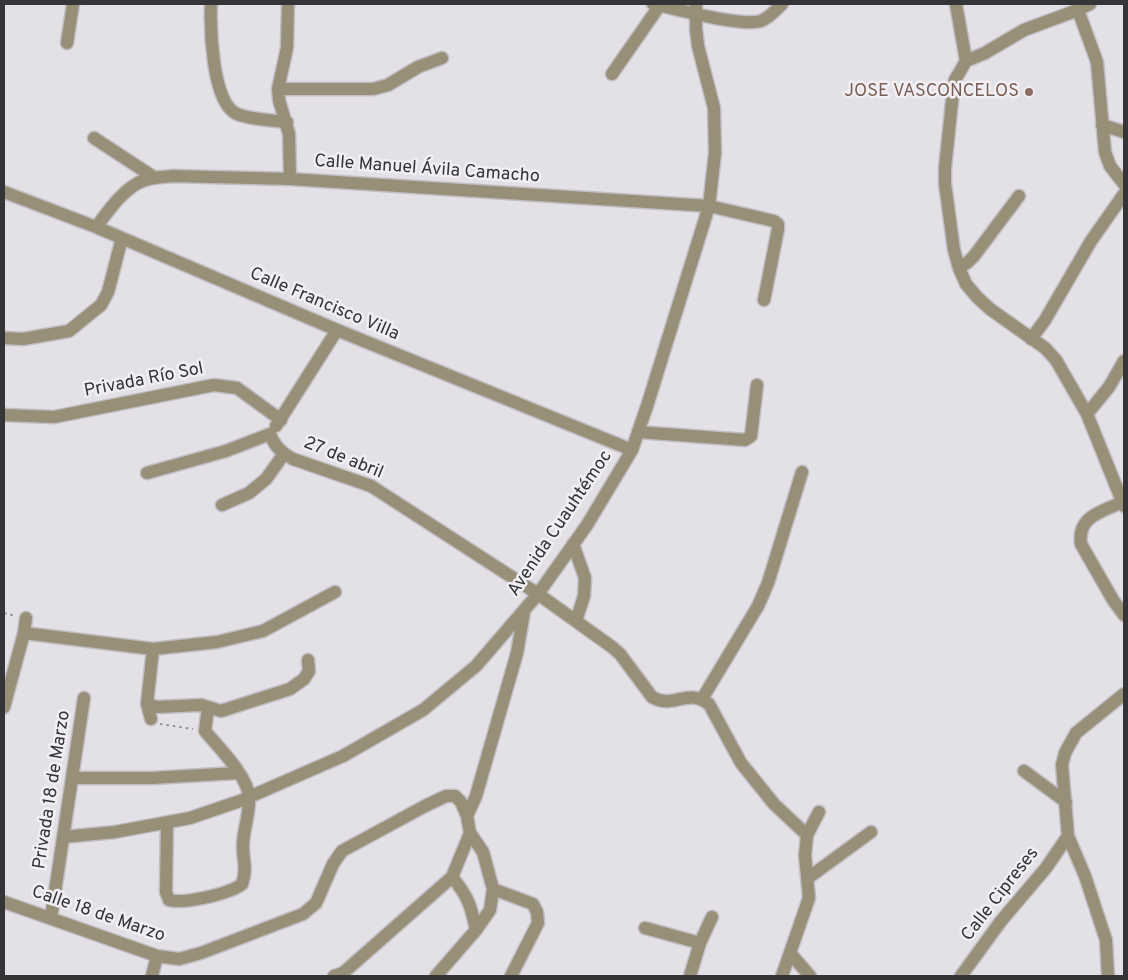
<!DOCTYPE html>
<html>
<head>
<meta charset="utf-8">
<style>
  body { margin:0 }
  #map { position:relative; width:1128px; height:980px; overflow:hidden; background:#e4e1e6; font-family:Overpass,sans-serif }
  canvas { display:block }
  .frame { position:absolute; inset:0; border:5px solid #353436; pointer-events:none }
</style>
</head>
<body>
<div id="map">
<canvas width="1128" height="980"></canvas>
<div class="frame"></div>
</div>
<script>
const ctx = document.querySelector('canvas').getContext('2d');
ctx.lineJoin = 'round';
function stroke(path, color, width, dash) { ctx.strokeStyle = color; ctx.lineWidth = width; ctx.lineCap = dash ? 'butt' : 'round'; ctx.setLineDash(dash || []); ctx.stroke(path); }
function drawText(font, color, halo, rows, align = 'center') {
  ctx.font = font + ' Overpass,sans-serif'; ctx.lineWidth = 5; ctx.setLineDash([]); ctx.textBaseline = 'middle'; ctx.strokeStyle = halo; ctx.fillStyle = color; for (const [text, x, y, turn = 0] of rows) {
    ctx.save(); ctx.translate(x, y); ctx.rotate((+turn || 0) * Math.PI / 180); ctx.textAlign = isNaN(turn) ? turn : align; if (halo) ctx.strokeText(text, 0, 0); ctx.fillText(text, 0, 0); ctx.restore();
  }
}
const minor = new Path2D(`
  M 211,4 C 210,28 212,103 237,114 C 252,120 271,120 287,122
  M 288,4 L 287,48 L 278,89 L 279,100 L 289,134 L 290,179
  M 653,4 C 677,9 739,27 761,21 C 769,18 776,10 782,4
  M 956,4 L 966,61
  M 1090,4 L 1078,10 L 1024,30 L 985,53 L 966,61 L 955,80 L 953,92 L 945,168 L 945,184 L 954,250 L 959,268 L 966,284 L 977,297 L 990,309 L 1045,348 L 1056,360 L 1087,414 L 1124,506
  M 1078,10 L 1097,62 L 1105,152 L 1110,166 L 1124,184
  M 67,43 L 73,4
  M 612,74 L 660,5
  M 278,89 L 373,89 L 388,85 L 418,67 L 442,58
  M 1102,125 L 1124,132
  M 94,138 L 155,178
  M 4,192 L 96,227 L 337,330 L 632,450
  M 96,227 C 108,212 120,193 138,183 C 148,177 162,177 173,176 L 290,179 L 709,206 L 774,221 L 778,224 L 778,229 L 764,300
  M 959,268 L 968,262 L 974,256 L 1019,196
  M 4,338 L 23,339 L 69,331 L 101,305 L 108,292 L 122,238
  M 1031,339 L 1045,320 L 1091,241 L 1124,194
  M 1087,414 L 1109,387 L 1124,361
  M 4,415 L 54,417 L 214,385 L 237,388 L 281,420
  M 276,426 L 337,330
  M 638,432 L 745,440 L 751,436 L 757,385
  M 270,434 C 275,447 282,453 293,459 L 371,486 L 538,594 L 612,647 L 620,654 L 652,697 C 674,710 686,687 709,704 L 741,763 L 774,804 L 807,835
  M 147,473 L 226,451 L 270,434
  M 1122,502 C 1102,512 1077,516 1081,544 L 1113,600 L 1124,615
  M 222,505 L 249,493 L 266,479 L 284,454
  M 573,544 L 585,578 L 584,596 L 576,621
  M 24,633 L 153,649 L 217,642 L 263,631 L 335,592
  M 702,699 L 758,606 L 768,583 L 802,472
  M 147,704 L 157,707 L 201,705 L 221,711 L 290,689 L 304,679 L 309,671 L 308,660
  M 4,707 L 24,633 L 26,618
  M 151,719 L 147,704 L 153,649
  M 1024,771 L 1066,802
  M 72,778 L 152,778 L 238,773
  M 467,816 L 476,796 L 517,653 L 524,612
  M 167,823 L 166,892 L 169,900 C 184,904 230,894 242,884 C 248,867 242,859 243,843 C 244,828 250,812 249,797 C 248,776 218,747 205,731 L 208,707
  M 63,837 L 115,832 L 190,818 L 240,801 L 343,756 L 423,710 L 476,666 L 538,594 L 587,525 L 632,450 L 648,403 L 709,206 L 715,153 L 714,108 L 698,46 L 696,29 L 696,4
  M 452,877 C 468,896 471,906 476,930
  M 808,878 L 871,832
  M 493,889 L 533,904 L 537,912 L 538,923 L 511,976
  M 4,902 L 157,956 L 179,959 L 201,953 L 303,914 L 316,903 L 333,864 L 342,851 L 425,806 L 446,796 L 455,796 L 461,802 L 467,816 L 470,833 L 483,852 L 493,889 L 490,910 L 476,930 L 436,976
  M 51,918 L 84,698
  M 645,928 L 700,943
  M 790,953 L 810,976
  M 152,976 L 157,956
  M 334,976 L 343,973 L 452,877 L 470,833
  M 690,976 L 700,943 L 712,917
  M 782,976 L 809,898 L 805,855 L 807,835 L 819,812
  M 961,976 L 1001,921 L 1046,868 L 1068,836
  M 1108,976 L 1106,940 L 1085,876 L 1068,836 L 1062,765 L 1065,753 L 1076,733 L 1124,694`);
stroke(minor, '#c1bec3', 15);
stroke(new Path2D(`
  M 4,613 L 16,616
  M 160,724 L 193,729`), '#929094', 2, [2.5, 4]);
stroke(minor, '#988f79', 12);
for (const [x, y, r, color] of [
  [1029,92,5,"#8d6e63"]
]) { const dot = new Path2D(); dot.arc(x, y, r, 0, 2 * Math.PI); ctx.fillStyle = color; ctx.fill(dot); stroke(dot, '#f1eff3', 2); }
drawText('18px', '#785e54', '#f1eff3', [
  ["JOSE VASCONCELOS",1019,92]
], 'right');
drawText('18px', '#353436', '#f1eff3', [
  ["Calle Manuel Ávila Camacho",427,170,4],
  ["Calle Francisco Villa",324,305,23],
  ["Privada Río Sol",144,381,-11],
  ["27 de abril",343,459,22],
  ["Avenida Cuauhtémoc",561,524,-56],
  ["Privada 18 de Marzo",53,790,-81],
  ["Calle Cipreses",1001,895,-52],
  ["Calle 18 de Marzo",98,915,19]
]);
</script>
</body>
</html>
